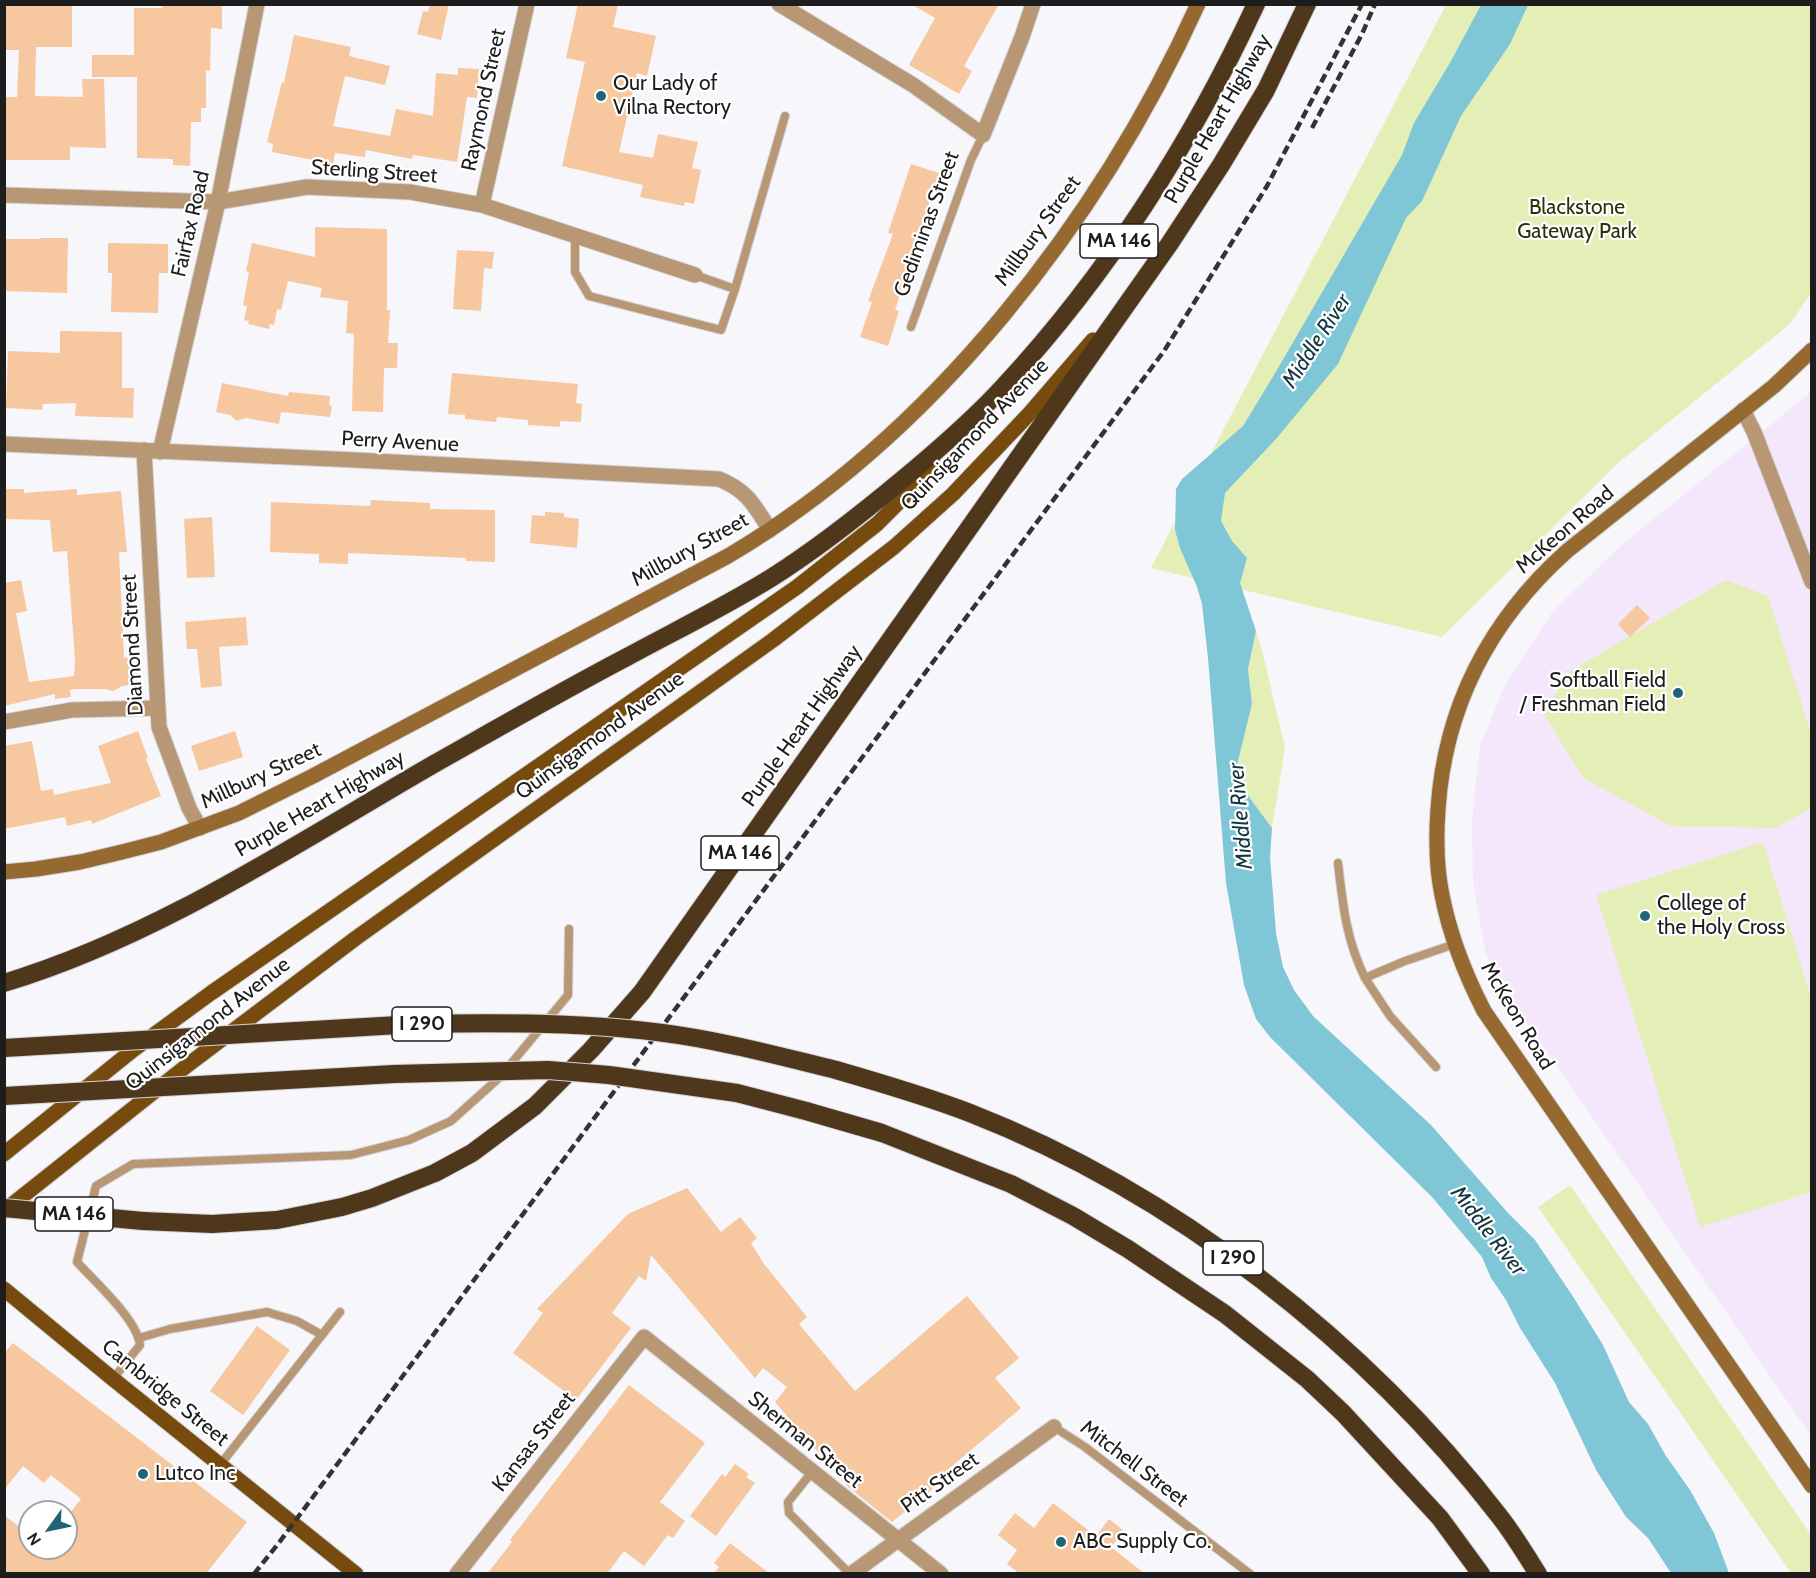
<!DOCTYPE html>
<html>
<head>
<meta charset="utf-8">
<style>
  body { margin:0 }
  #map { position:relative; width:1816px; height:1578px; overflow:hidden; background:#f6f6fb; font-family:Cabin,sans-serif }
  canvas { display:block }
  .frame { position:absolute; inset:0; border:6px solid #1d1d1e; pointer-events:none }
  .north { position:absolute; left:18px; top:1500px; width:60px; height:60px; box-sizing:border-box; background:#fff; border:2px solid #a5a5a5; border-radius:50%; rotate:237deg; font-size:16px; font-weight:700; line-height:24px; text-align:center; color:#1d1d1e }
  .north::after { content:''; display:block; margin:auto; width:21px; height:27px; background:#206576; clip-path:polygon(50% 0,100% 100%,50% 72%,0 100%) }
</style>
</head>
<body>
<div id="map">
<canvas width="1816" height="1578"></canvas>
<div class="frame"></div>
<div class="north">N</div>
</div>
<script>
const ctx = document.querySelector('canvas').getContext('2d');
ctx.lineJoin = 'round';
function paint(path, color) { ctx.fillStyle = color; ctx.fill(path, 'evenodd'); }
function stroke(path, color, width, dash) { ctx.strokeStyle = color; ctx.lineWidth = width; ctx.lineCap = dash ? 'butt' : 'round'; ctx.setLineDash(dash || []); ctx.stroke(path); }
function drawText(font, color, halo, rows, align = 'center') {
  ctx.font = font + ' Cabin,sans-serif'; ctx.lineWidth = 4.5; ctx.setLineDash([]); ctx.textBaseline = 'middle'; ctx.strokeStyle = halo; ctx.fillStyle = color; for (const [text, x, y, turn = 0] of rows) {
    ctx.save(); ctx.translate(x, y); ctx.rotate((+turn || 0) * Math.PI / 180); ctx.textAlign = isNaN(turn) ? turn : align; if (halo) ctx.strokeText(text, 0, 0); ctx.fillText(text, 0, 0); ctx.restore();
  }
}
paint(new Path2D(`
  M 1811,392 L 1811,1436 L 1511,999 L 1485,951 L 1473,881 L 1472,821 L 1480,746 L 1505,685 L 1553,611 L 1625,542 Z`), '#f5e7fb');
paint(new Path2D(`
  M 1446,5 L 1811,5 L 1811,293 L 1790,324 L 1618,463 L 1442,637 L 1151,568 Z
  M 1726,580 L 1768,596 L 1811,733 L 1811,808 L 1776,828 L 1671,826 L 1583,778 L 1544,714 L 1569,672 Z
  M 1256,631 L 1262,650 L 1285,748 L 1272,828 L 1244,790 L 1237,765 L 1252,704 L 1248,669 Z
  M 1763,842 L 1811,997 L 1811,1192 L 1700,1227 L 1596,895 Z
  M 1570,1185 L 1811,1535 L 1811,1573 L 1791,1573 L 1538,1207 Z`), '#e3efb7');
paint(new Path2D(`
  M 1481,5 L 1528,5 L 1510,44 L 1461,116 L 1422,201 L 1406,218 L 1338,364 L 1276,439 L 1225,493 L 1221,521 L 1232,541 L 1247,558 L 1240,583 L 1256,631 L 1248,669 L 1252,704 L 1237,765 L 1244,790 L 1272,828 L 1270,857 L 1276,933 L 1283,967 L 1294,990 L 1313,1016 L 1431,1125 L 1508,1213 L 1535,1240 L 1572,1295 L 1603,1345 L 1629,1402 L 1648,1424 L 1666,1456 L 1690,1490 L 1714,1533 L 1729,1573 L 1671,1573 L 1648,1538 L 1626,1517 L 1596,1470 L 1555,1383 L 1520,1328 L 1506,1300 L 1491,1278 L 1482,1257 L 1432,1197 L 1270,1037 L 1256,1019 L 1244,985 L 1226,883 L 1208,658 L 1202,604 L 1197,587 L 1180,548 L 1175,530 L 1176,489 L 1182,479 L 1243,426 L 1274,375 L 1402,155 L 1414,123 L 1451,61 Z`), '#7fc7d7');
paint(new Path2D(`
  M 4,4 L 72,4 L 72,47 L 36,47 L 35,96 L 83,97 L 82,79 L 104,79 L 106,148 L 70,147 L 70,160 L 4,160 L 4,97 L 17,97 L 19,50 L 4,50 Z
  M 162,4 L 222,4 L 222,29 L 211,28 L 210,71 L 206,70 L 206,108 L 201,108 L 201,122 L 191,122 L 190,166 L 173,165 L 173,159 L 137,158 L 137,77 L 92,77 L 92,55 L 134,55 L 134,8 L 162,8 Z
  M 430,4 L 449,4 L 441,40 L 417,34 L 423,11 L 428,12 Z
  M 578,4 L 618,4 L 613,27 L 656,36 L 647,76 L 637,73 L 619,152 L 653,158 L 658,134 L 698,142 L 692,168 L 701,170 L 694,204 L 685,202 L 684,206 L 640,197 L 643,185 L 562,166 L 585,62 L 566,58 Z
  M 911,4 L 999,4 L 964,66 L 972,71 L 959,94 L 909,65 L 935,18 Z
  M 294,35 L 351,47 L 349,56 L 390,66 L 385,85 L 345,76 L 333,126 L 390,136 L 396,109 L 433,116 L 436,73 L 458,75 L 458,68 L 479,69 L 477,98 L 467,97 L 457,162 L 413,155 L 412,159 L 366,150 L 365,157 L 335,153 L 333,164 L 272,152 L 273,144 L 267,142 L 282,82 L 284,83 Z
  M 911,164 L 939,173 L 916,244 L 920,245 L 910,276 L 907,275 L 895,310 L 899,311 L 888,346 L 860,337 L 872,302 L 868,301 L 893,234 L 888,233 Z
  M 315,227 L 387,229 L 387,310 L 390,310 L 388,343 L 398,343 L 397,368 L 384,368 L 383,412 L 352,411 L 354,334 L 346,333 L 348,301 L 320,297 L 322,288 L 288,281 L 281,310 L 277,309 L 274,325 L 270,324 L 269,329 L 248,324 L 249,321 L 244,320 L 247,306 L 243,305 L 249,272 L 246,271 L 252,243 L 315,257 Z
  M 40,238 L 68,238 L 67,293 L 4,291 L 4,239 L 40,239 Z
  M 108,243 L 168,244 L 168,273 L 159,273 L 158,313 L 111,312 L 112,273 L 108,273 Z
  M 457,250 L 494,252 L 492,269 L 484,268 L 481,311 L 453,309 Z
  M 60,331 L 122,332 L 122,388 L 134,388 L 133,418 L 75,416 L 76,403 L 43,404 L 42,410 L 6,408 L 8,351 L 60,353 Z
  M 452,373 L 578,384 L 576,403 L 582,404 L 581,422 L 560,421 L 560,427 L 528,425 L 528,420 L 497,417 L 496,422 L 465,419 L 465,415 L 448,414 Z
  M 222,383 L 288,396 L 289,392 L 330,396 L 329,405 L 332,406 L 330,417 L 281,412 L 279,424 L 246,418 L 237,421 L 230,415 L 216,412 Z
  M 4,489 L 24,489 L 24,493 L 77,489 L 77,495 L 121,491 L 127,552 L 119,552 L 122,615 L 124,658 L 131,657 L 132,685 L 122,686 L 113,691 L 105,689 L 75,689 L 70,690 L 71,697 L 55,699 L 55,694 L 4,706 L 4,583 L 21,580 L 27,611 L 16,613 L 29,682 L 74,676 L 75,660 L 67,551 L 53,552 L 50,520 L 4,519 Z
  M 371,500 L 430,503 L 430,509 L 495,510 L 495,562 L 466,561 L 466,558 L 348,553 L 348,564 L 319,563 L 319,554 L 270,552 L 271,502 L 370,506 Z
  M 545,512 L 564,513 L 564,517 L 579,519 L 577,548 L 530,543 L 532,515 L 545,516 Z
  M 212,517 L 215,577 L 187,578 L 184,519 Z
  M 1637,605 L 1650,618 L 1630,637 L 1618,624 Z
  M 246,617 L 248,645 L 219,647 L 222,686 L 201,688 L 197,649 L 187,649 L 185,622 Z
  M 138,731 L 148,758 L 146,759 L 161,796 L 92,824 L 91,820 L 67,826 L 65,817 L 4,829 L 4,746 L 32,741 L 41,791 L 53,789 L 54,795 L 111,783 L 98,746 Z
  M 235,731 L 243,757 L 199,771 L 191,746 Z
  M 687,1188 L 721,1232 L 740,1217 L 757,1238 L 751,1243 L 764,1264 L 807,1317 L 799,1324 L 855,1391 L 967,1296 L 1019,1358 L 995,1378 L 1021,1408 L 933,1482 L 936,1486 L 892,1522 L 847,1486 L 775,1402 L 787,1387 L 763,1368 L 755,1378 L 651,1255 L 646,1281 L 639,1276 L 612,1313 L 631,1328 L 576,1400 L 513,1353 L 543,1313 L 537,1309 L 628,1214 Z
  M 257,1326 L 290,1350 L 243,1415 L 210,1391 Z
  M 13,1343 L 247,1522 L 206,1574 L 4,1574 L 4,1515 L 30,1535 L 30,1548 L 66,1548 L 66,1518 L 81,1499 L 51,1475 L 44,1483 L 23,1466 L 4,1490 L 4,1353 Z
  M 629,1385 L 705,1443 L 660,1502 L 685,1521 L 673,1538 L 668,1535 L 644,1566 L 624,1551 L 607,1574 L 487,1574 L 512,1542 L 510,1540 Z
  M 735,1464 L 749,1474 L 746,1477 L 755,1483 L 716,1536 L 690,1516 L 722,1474 L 725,1477 Z
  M 1053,1503 L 1096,1536 L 1109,1519 L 1124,1531 L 1111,1547 L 1145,1574 L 1020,1574 L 1007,1564 L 1017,1550 L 998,1535 L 1015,1513 L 1034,1528 Z
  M 730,1543 L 770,1574 L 714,1574 L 719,1567 L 714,1563 Z`), '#f7c7a0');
const service = new Path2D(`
  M 575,235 L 575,272 L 589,296 L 721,330 L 735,289
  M 695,275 L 735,289 L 785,116
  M 911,327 L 971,160 L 983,135
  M 1338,863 C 1343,906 1346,939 1365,978 L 1405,961 L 1455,944
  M 1365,978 L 1390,1016 L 1436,1067
  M 139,1338 L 170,1329 L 267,1312 L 297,1321 L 322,1335
  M 113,1379 L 140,1345 C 137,1319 95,1282 77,1262 L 96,1186 L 133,1164 L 351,1155 L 409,1140 L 451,1121 L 500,1077 L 568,995 L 569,929
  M 1054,1427 L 1085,1447 L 1250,1574
  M 220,1465 L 340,1312
  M 812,1472 L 788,1502 L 789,1513 L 850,1574`);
const minor = new Path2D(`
  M 779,4 L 913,85 L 983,135 L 1022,37 L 1033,4
  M 4,195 L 218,202 L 307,187 L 410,192 L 482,205 L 695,275
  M 482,205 L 527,4
  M 1743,410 L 1754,432 L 1812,582
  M 4,444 L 355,460 L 719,479 C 748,491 754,505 770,530
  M 144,450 L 159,727 L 189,808 L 200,828
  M 160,452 L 218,202 L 257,4
  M 4,722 L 72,710 L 157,708
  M 457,1574 L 644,1337 L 941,1574
  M 851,1574 L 1054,1427`);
const secondary = new Path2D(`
  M 1812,350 L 1774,386 L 1567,551 C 1490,620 1445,706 1438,809 C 1436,838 1436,867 1442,895 C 1450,936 1465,974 1484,1011 L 1812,1486
  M 4,872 L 36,869 L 80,862 L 122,852 L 161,842 L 239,813 L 313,776 L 728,556 C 933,435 1100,220 1198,4`);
const primary = new Path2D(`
  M 4,1154 L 133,1050 L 211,993 L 797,587 L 877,524 L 908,493 L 932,460
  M 4,1211 L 189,1064 L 356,938 L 773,640 L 894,547 L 953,494 L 1030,413 L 1093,340
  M 4,1289 L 113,1379 L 356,1574`);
const motorway = new Path2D(`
  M 4,983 C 157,937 297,843 434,764 C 498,728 562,691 627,657 C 675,631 724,607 771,578 C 817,549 860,515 902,480 C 938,450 973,420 1004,386 C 1107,275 1192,142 1256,4
  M 836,1070 C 881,1083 926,1096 970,1113 C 1175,1193 1366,1343 1500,1517 C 1514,1535 1526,1555 1538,1574
  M 806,1111 L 882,1133 L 1011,1184 L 1073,1216 L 1128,1249 L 1225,1314 L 1307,1379 L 1343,1413 L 1440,1518 L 1481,1574
  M 143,1221 L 212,1224 L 277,1220 L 342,1207 L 372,1198 L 435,1173 L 472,1153 L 535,1106 L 591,1050 L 642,992 L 1170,243 L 1221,165 L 1266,90 L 1307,4`);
stroke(service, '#d3d3d8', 10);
stroke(minor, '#d3d3d8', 17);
stroke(secondary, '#d3d3d8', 17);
stroke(primary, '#d3d3d8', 17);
stroke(motorway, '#d3d3d8', 20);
stroke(service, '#b79774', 8);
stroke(minor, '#b79774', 15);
stroke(secondary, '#966931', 15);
stroke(primary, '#764b0d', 15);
stroke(motorway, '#4f371b', 18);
stroke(new Path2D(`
  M 1312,128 L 1362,34 L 1375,4
  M 254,1574 L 278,1544 L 1164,351 L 1267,186 L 1362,4`), '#333334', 4.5, [9, 4.5]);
const motorwayBridge = new Path2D(`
  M 4,1048 L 416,1024 C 512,1022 617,1022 712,1041 C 754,1049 795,1060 836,1070
  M 4,1096 L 394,1074 L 548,1070 L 609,1075 L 737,1093 L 806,1111
  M 4,1208 L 143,1221`);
stroke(motorwayBridge, '#d3d3d8', 20, []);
stroke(motorwayBridge, '#4f371b', 18);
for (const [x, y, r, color] of [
  [601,96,6,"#206576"],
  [1678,693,6,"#206576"],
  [1645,916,6,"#206576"],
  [143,1474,6,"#206576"],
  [1061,1542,6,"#206576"]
]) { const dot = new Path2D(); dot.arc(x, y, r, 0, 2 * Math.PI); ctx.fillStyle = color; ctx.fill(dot); stroke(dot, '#fff', 2); }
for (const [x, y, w] of [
  [1119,241,78],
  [740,853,78],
  [422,1024,60],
  [74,1214,78],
  [1233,1258,60]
]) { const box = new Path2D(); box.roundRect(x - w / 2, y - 17, w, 34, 4.5); ctx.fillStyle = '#fff'; ctx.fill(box); stroke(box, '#1d1d1e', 1.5); }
drawText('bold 20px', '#1d1d1e', null, [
  ["MA 146",1119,241],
  ["MA 146",740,853],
  ["I 290",422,1024],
  ["MA 146",74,1214],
  ["I 290",1233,1258]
]);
drawText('21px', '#1d1d1e', '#fff', [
  ["Our Lady of",613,84],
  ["Vilna Rectory",613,108],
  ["Softball Field",1666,681,"right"],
  ["/ Freshman Field",1666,705,"right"],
  ["College of",1657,904],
  ["the Holy Cross",1657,928],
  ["Lutco Inc",155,1474],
  ["ABC Supply Co.",1073,1542]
], 'left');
drawText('21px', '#1d1d1e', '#fff', [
  ["Raymond Street",484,100,-78],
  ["Purple Heart Highway",1218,119,-60],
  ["Sterling Street",374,172,4],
  ["Fairfax Road",191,224,-77],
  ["Gediminas Street",927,224,-70],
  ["Millbury Street",1038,231,-54],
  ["Quinsigamond Avenue",975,435,-46],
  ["Perry Avenue",400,442,3],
  ["McKeon Road",1565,530,-41],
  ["Millbury Street",690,550,-29],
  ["Diamond Street",133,645,-93],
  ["Purple Heart Highway",802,726,-55],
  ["Quinsigamond Avenue",600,736,-36],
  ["Millbury Street",261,776,-25],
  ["Purple Heart Highway",320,804,-30],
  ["McKeon Road",1517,1016,59],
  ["Quinsigamond Avenue",208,1024,-38],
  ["Cambridge Street",165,1393,39],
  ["Sherman Street",805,1440,39],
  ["Kansas Street",534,1442,-52],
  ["Mitchell Street",1134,1464,37],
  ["Pitt Street",940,1483,-35]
]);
drawText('21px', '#2c3307', '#fff', [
  ["Blackstone",1577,208],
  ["Gateway Park",1577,232]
]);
drawText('italic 22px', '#13363e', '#fff', [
  ["Middle River",1317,341,-57],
  ["Middle River",1241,816,-95],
  ["Middle River",1488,1231,52]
]);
</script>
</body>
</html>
